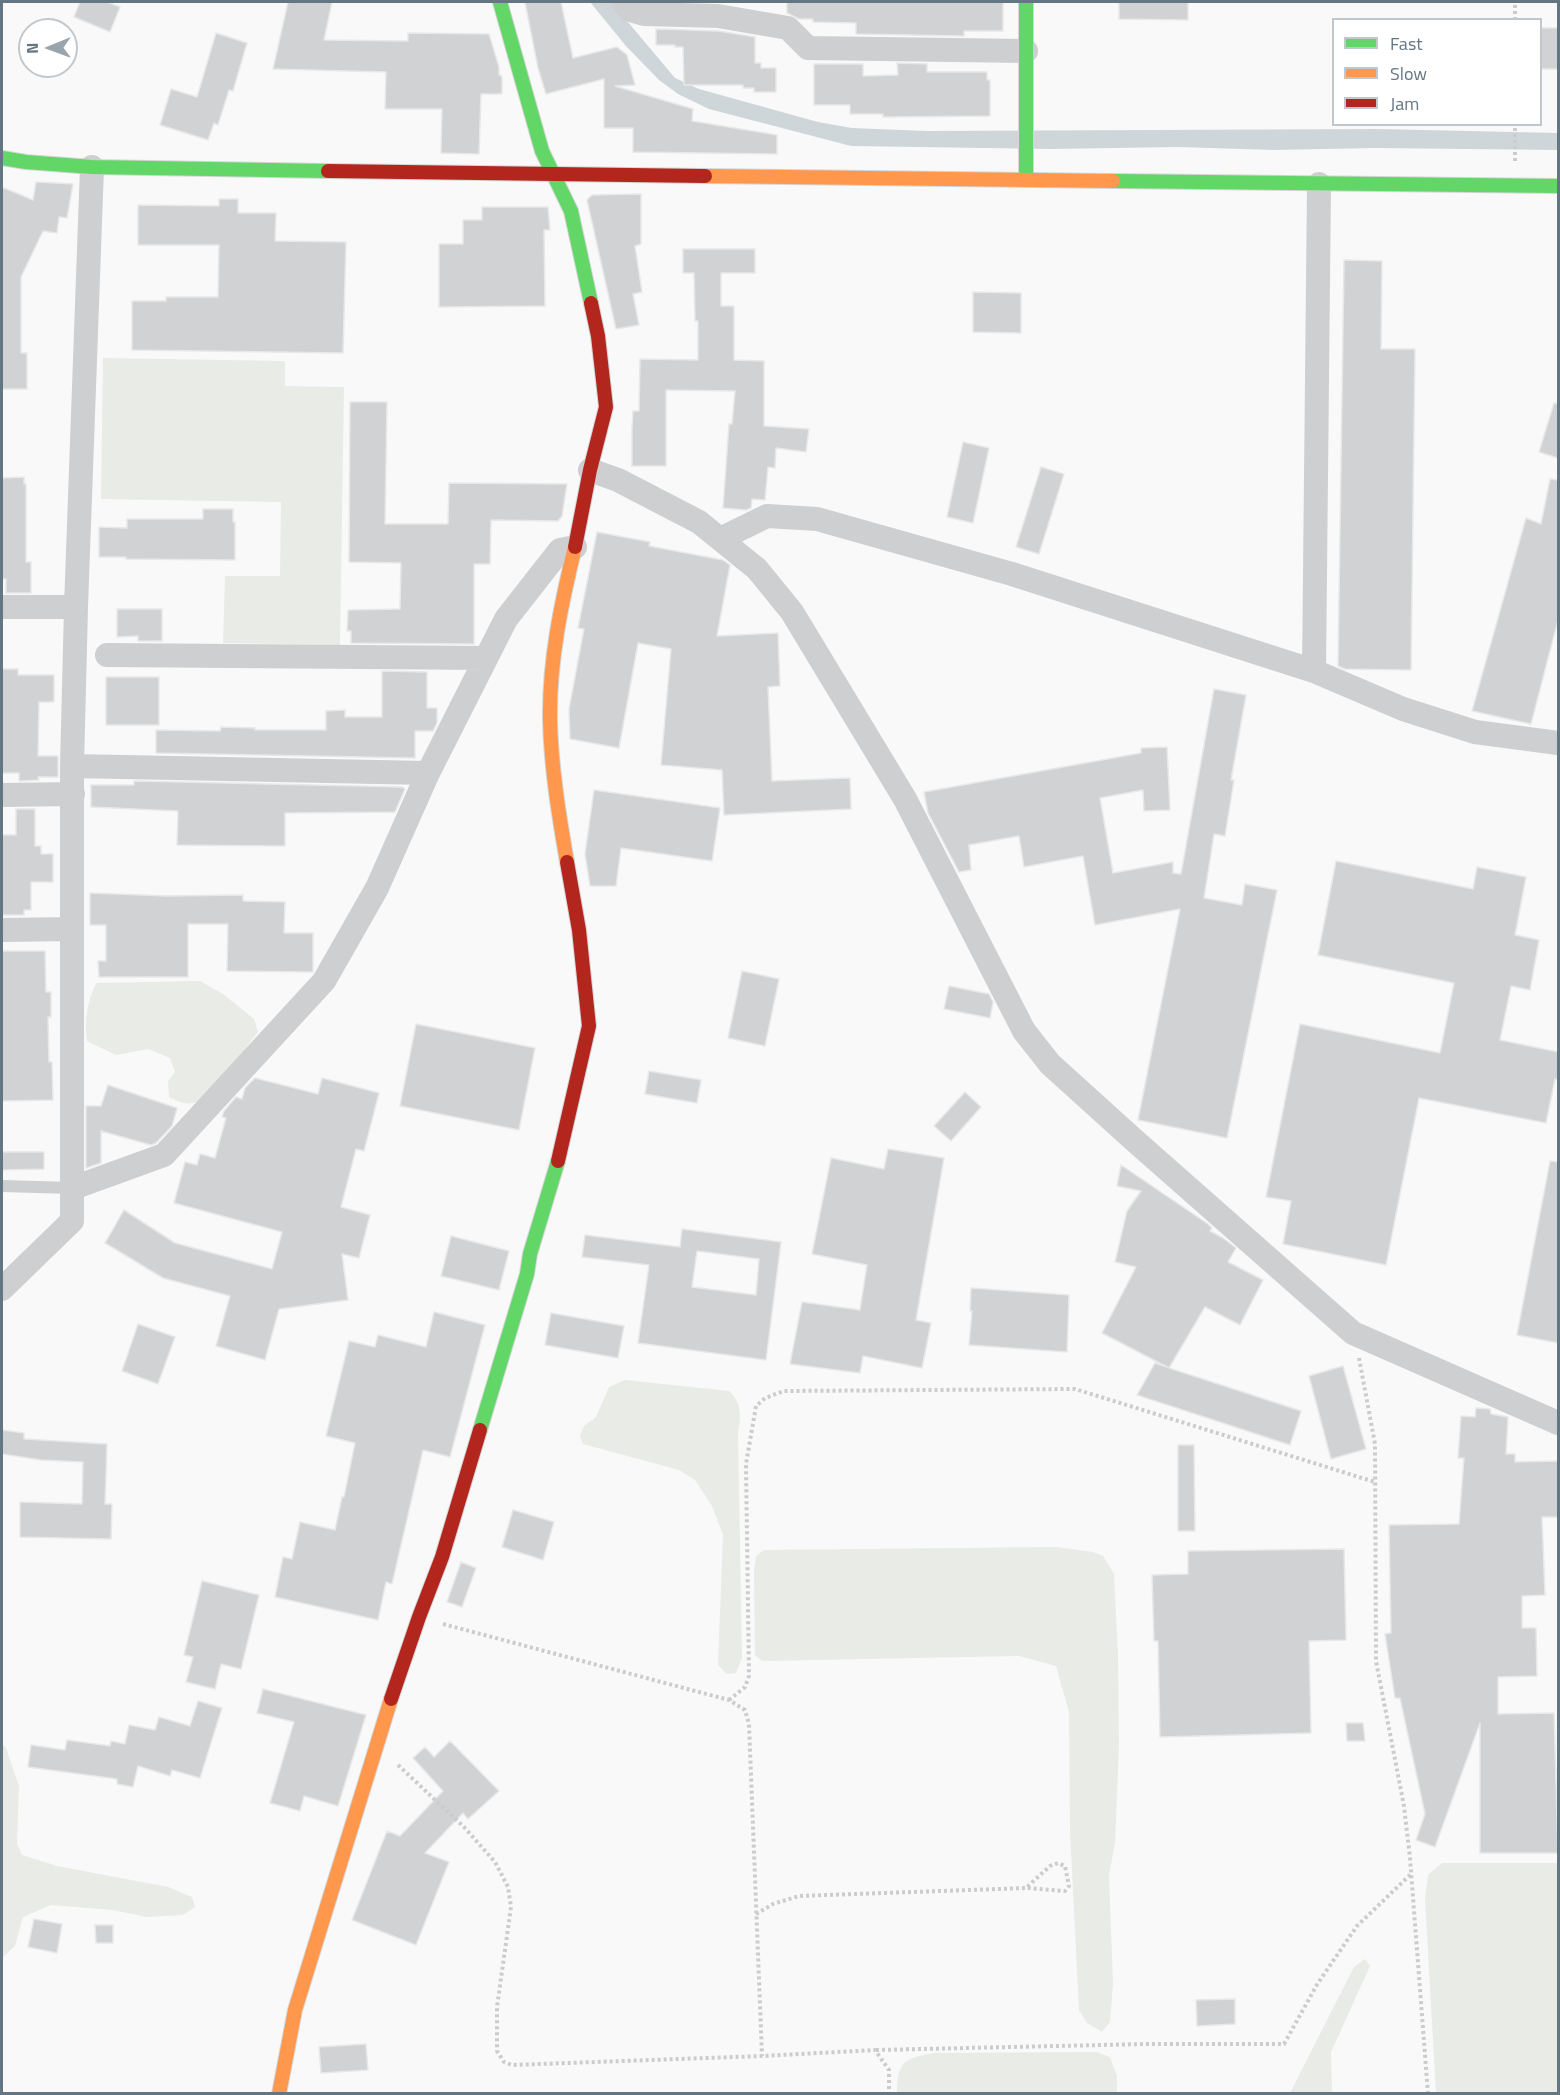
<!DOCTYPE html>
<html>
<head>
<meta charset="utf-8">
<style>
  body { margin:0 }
  #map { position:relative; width:1560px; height:2095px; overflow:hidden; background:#f9f9f9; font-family:"Titillium Web",sans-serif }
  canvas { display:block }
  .frame { position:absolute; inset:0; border:3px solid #657683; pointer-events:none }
  .legend { position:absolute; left:1332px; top:18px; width:210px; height:108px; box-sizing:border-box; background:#fff; border:2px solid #c1c8cd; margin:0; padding:8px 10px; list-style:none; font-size:18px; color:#657683 }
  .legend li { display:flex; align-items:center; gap:12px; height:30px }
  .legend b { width:30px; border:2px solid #c1c8cd }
  .north { position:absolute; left:18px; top:18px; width:60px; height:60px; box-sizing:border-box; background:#fff; border:2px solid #c1c8cd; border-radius:50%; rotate:269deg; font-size:16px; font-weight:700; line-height:24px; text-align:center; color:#657683 }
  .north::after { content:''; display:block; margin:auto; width:21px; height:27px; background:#99a4ac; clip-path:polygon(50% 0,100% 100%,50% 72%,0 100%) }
</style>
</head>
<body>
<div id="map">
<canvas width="1560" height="2095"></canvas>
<div class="frame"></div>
<ul class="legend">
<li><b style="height:8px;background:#63d668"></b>Fast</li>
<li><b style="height:8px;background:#ff974d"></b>Slow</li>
<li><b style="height:8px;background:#b3261e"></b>Jam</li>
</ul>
<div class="north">N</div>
</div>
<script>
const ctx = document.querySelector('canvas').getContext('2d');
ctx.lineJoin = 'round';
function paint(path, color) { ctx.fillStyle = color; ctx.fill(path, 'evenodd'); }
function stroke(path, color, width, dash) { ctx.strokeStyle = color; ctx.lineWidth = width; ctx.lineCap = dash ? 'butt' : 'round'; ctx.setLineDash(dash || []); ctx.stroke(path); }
paint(new Path2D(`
  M 103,358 L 285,361 L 285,386 L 344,387 L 340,645 L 223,643 L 225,576 L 280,576 L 281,502 L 101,499 Z
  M 200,981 L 223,994 L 254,1019 L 258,1032 C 243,1051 218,1093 196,1102 C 186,1106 177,1101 169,1097 L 168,1081 L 175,1072 L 170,1058 L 148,1049 L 116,1055 L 87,1041 C 84,1021 87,1002 96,983 Z
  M 625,1380 L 729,1391 C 742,1403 741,1417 738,1433 L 742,1658 L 736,1673 L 727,1674 L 718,1665 L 723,1535 L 712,1506 L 695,1480 L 679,1470 L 583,1444 L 580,1436 L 584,1426 L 596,1417 L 609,1387 Z
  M 1056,1547 L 1093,1552 L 1103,1556 L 1114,1574 L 1118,1655 L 1119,1744 L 1115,1843 L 1109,1875 L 1113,1984 L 1110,2022 L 1102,2032 L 1087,2023 L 1079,2010 L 1070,1831 L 1069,1712 L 1056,1666 L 1019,1656 L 762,1661 L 755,1655 L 754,1571 L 756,1556 L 764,1550 Z
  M 2,1744 L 6,1748 L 19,1786 L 17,1844 L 22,1855 L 57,1866 L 168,1887 L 192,1897 L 195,1907 L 183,1915 L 147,1917 L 112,1910 L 51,1905 L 23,1917 L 15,1946 L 2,1958 Z
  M 1442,1863 L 1558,1863 L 1558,2093 L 1436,2093 L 1425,1899 L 1428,1875 Z
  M 1365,1959 L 1370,1966 L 1331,2052 L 1332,2093 L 1290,2093 L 1354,1967 Z
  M 1097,2052 L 1110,2057 L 1117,2076 L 1117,2093 L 897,2093 C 897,2062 904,2058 934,2053 Z`), '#e8ebe6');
paint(new Path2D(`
  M 590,2 L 611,2 L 675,78 L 699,89 L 818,122 L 852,128 L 926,131 L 1378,129 L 1558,133 L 1558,150 L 1375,148 L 1274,150 L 1178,147 L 1051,149 L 851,146 L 709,109 L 678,94 L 659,80 L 626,46 Z`), '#ced6d9');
const building = new Path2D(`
  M 80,2 L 107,2 L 120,7 L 110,32 L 74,17 Z
  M 288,2 L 332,2 L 324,40 L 408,41 L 408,33 L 489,34 L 499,67 L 499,75 L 501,75 L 502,78 L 502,94 L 481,94 L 479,154 L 441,153 L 442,109 L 385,109 L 386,72 L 273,69 Z
  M 525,2 L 561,2 L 573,58 L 617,47 L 627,55 L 635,85 L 615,86 L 693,109 L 692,121 L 777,135 L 777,154 L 633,152 L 633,128 L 604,128 L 604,79 L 546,94 L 538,68 Z
  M 787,2 L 1003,2 L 1003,31 L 964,31 L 964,36 L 856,34 L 856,23 L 813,22 L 813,19 L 799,19 L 787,13 Z
  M 1119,2 L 1188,2 L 1188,20 L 1119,19 Z
  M 1540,28 L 1558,28 L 1558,69 L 1540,69 Z
  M 656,29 L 719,31 L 755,37 L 755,63 L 761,63 L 761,68 L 776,68 L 776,92 L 754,92 L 754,88 L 743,88 L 743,85 L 684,85 L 683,47 L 675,47 L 675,45 L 656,45 Z
  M 216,33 L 247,43 L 233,91 L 229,90 L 218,125 L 214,123 L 208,140 L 160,125 L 171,89 L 197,97 Z
  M 897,63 L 927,64 L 927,72 L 987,72 L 987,80 L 990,80 L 990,116 L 883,117 L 883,114 L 850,114 L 850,105 L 814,105 L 814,64 L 863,64 L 863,76 L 898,75 Z
  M 36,182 L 73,184 L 67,218 L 59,217 L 57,233 L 43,231 L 21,277 L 21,353 L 27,353 L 27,389 L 2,389 L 2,187 L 33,200 Z
  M 641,194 L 641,244 L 635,246 L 642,292 L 633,294 L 639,325 L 616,329 L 587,200 L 592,195 Z
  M 219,199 L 238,199 L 238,213 L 276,213 L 275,241 L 346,242 L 343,353 L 132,350 L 132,301 L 166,301 L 166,297 L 218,297 L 219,245 L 138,245 L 138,205 L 219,206 Z
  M 482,207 L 548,207 L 550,230 L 544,230 L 545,306 L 439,307 L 439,244 L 463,244 L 463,220 L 482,220 Z
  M 683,249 L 755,249 L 755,273 L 721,273 L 721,306 L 734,306 L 734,360 L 764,361 L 764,426 L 809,429 L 806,452 L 776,448 L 775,468 L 768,467 L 765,500 L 752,499 L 751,508 L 746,510 L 723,508 L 729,424 L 732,424 L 735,391 L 666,390 L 666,466 L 632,466 L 632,429 L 633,411 L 639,411 L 640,359 L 698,360 L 698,321 L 695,321 L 694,273 L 683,273 Z
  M 1344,260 L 1382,261 L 1381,349 L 1415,349 L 1411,670 L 1345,669 L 1338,666 Z
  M 973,292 L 1021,293 L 1021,333 L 973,332 Z
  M 350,402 L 387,402 L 385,524 L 448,524 L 449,483 L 567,484 L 562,516 L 558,521 L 491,520 L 490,564 L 474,564 L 474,644 L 351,643 L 351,631 L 347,631 L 348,610 L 400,609 L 401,563 L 349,562 Z
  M 1554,403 L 1558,404 L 1558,458 L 1539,452 Z
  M 963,442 L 989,448 L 973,523 L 947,517 Z
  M 1041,467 L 1064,474 L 1039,554 L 1016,547 Z
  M 24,477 L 24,484 L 26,484 L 26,562 L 31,562 L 31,593 L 6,593 L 6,579 L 2,579 L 2,478 Z
  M 1550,479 L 1558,480 L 1558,620 L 1531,724 L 1472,711 L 1526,518 L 1541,524 Z
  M 203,509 L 233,509 L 233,522 L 235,522 L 235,560 L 126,559 L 126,557 L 99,557 L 99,527 L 127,528 L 127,519 L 203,519 Z
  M 597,532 L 650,542 L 649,546 L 723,560 L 730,565 L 717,636 L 778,633 L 780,686 L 768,687 L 772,781 L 850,778 L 851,809 L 724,815 L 722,770 L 661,765 L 671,649 L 638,643 L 619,748 L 570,739 L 569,709 L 584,629 L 578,628 Z
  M 117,609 L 162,609 L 162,641 L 138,641 L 138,636 L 117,637 Z
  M 2,669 L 18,669 L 18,675 L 54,675 L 54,702 L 39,702 L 38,756 L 58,756 L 58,777 L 38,777 L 39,780 L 19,781 L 19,773 L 2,773 Z
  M 382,671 L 427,672 L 427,708 L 437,708 L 437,723 L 433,731 L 415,731 L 415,758 L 156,753 L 156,730 L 220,731 L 221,727 L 255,728 L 255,730 L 326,730 L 326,711 L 345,710 L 345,717 L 382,717 Z
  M 106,677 L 159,677 L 159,725 L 106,725 Z
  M 1214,689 L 1246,695 L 1231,780 L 1234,780 L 1225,836 L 1214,834 L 1204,898 L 1242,905 L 1245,884 L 1277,890 L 1227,1138 L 1138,1120 L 1180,909 L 1095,925 L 1083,856 L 1024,867 L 1019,836 L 969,845 L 971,870 L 959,872 L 928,813 L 924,792 L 1141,753 L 1141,748 L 1167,747 L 1170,810 L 1144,811 L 1143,790 L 1100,798 L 1113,873 L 1173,862 L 1173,873 L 1181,874 Z
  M 134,781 L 402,787 L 405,789 L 395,812 L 285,813 L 285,846 L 177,845 L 178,811 L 91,807 L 91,785 L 134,785 Z
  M 594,790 L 720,808 L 712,861 L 621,848 L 616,886 L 590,886 L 585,854 Z
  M 16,809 L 35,809 L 35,846 L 41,846 L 41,854 L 53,854 L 53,882 L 31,882 L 31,910 L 24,910 L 24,915 L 2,915 L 2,835 L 16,835 Z
  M 1336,861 L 1473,889 L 1477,867 L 1526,877 L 1515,935 L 1539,940 L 1530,990 L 1511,986 L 1500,1040 L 1558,1052 L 1558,1080 L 1555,1079 L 1546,1123 L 1419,1098 L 1386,1265 L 1283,1244 L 1291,1201 L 1266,1197 L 1300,1024 L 1440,1053 L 1454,983 L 1318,955 Z
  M 90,893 L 167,896 L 243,895 L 243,901 L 285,902 L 284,933 L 313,933 L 313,972 L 227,971 L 228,924 L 188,924 L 188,977 L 99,977 L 98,961 L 106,961 L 106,925 L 90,925 Z
  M 2,951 L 45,951 L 46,992 L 51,992 L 51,1017 L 48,1017 L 49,1062 L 52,1062 L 53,1100 L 2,1101 Z
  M 742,971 L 779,979 L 765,1046 L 728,1038 Z
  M 949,986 L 989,994 L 993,1002 L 990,1018 L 944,1009 Z
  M 416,1024 L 535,1048 L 519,1130 L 400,1106 Z
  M 649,1071 L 701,1080 L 697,1103 L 645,1094 Z
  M 255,1078 L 318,1094 L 322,1078 L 379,1093 L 364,1151 L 356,1149 L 341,1207 L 370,1215 L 359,1258 L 342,1254 L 348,1300 L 279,1309 L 265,1360 L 216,1346 L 230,1296 L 163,1278 L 105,1243 L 124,1210 L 175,1243 L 272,1269 L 282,1232 L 174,1203 L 185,1162 L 197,1165 L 200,1154 L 215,1158 L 226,1118 L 222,1117 L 224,1111 L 236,1097 L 242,1099 L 245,1088 Z
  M 108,1085 L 177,1108 L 172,1126 L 156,1143 L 151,1145 L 101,1131 L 101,1163 L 86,1168 L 86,1106 L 101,1106 Z
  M 965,1092 L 981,1107 L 951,1141 L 934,1126 Z
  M 888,1149 L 944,1158 L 916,1320 L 931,1323 L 922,1368 L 863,1356 L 860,1373 L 790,1364 L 802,1302 L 860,1310 L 867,1265 L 812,1254 L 831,1158 L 884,1169 Z
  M 2,1152 L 44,1152 L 44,1169 L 2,1170 Z
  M 1550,1161 L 1558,1162 L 1558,1343 L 1517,1335 Z
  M 1121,1165 L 1208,1224 L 1212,1228 L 1210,1231 L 1223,1238 L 1236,1248 L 1228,1262 L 1263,1280 L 1240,1325 L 1205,1307 L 1169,1368 L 1301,1411 L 1290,1445 L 1137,1395 L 1155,1363 L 1167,1367 L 1102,1333 L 1136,1267 L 1115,1262 L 1127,1211 L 1141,1191 L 1117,1186 Z
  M 682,1229 L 781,1242 L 766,1360 L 638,1343 L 649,1265 L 582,1257 L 585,1235 L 680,1247 ZM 697,1251 L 759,1259 L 756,1295 L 692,1287 Z
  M 451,1236 L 509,1251 L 499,1290 L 441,1276 Z
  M 971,1288 L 1069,1295 L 1067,1352 L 969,1345 L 972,1311 L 970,1311 Z
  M 434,1312 L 485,1325 L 450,1457 L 423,1450 L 392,1584 L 386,1582 L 378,1620 L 275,1597 L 283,1557 L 292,1559 L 300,1522 L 335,1530 L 342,1497 L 344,1497 L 355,1443 L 326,1436 L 349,1341 L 375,1347 L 378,1335 L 426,1347 Z
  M 551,1313 L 624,1326 L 618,1358 L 545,1345 Z
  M 138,1324 L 175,1337 L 158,1384 L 122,1371 Z
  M 1343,1366 L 1366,1449 L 1331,1459 L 1309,1376 Z
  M 1476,1408 L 1490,1409 L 1491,1414 L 1508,1417 L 1506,1454 L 1515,1454 L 1515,1462 L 1558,1461 L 1558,1517 L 1542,1517 L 1545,1595 L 1522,1596 L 1522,1628 L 1536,1628 L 1537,1676 L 1498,1677 L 1498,1714 L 1554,1713 L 1558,1853 L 1480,1853 L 1480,1723 L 1435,1847 L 1416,1840 L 1425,1814 L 1400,1698 L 1395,1698 L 1385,1634 L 1391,1633 L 1389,1525 L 1459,1524 L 1464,1458 L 1458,1458 L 1461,1416 L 1475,1417 Z
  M 2,1430 L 24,1433 L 24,1439 L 107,1444 L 105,1504 L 112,1504 L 111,1539 L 20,1537 L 20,1502 L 82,1504 L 83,1462 L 41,1460 L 2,1454 Z
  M 1178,1445 L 1194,1445 L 1195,1531 L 1178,1531 Z
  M 513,1510 L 554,1522 L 543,1560 L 502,1547 Z
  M 1344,1549 L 1346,1640 L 1309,1641 L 1311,1733 L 1160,1737 L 1158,1641 L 1154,1641 L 1152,1575 L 1188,1574 L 1188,1551 Z
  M 461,1562 L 476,1568 L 462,1607 L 447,1602 Z
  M 202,1581 L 259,1595 L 241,1669 L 221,1664 L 215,1689 L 186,1682 L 193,1657 L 184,1655 Z
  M 263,1689 L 366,1715 L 338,1806 L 304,1796 L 300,1811 L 270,1803 L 294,1722 L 257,1713 Z
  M 198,1701 L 222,1708 L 200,1778 L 172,1770 L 170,1776 L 138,1766 L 133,1787 L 117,1784 L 117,1779 L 28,1767 L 31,1745 L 65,1750 L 67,1740 L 110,1746 L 111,1741 L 125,1744 L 129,1725 L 155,1730 L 159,1717 L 190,1726 Z
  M 1346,1723 L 1363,1723 L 1365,1741 L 1347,1741 Z
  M 450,1741 L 499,1791 L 468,1819 L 463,1813 L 425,1853 L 449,1862 L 416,1945 L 352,1920 L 387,1831 L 400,1836 L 443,1791 L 413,1758 L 425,1747 L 434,1757 Z
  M 34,1919 L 62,1924 L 57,1953 L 28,1947 Z
  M 95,1925 L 113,1925 L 113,1943 L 96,1943 Z
  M 1235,1999 L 1235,2024 L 1197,2026 L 1196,2000 Z
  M 366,2044 L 368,2070 L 321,2073 L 319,2047 Z`);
paint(building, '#d0d2d3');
stroke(building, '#e8e8e8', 1.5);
const fast = new Path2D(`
  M 500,2 L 542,151 L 571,211 L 591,303
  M 1026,2 L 1026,180
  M 2,158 L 26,162 L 92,167 L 328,171
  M 1113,181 L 1558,186
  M 480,1430 L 527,1274 L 530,1254 L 558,1161`);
const slow = new Path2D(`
  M 705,176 L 1113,181
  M 567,862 C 559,816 551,767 550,720 C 549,662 561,604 575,547
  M 279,2094 L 295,2010 L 391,1699`);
const jam = new Path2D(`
  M 328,171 L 705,176
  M 575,547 L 590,470 L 606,407 L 598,336 L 591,303
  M 558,1161 L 589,1026 L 579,930 L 567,862
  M 391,1699 L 419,1617 L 442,1557 L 480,1430`);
stroke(fast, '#d5d6d7', 16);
stroke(slow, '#d5d6d7', 16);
stroke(jam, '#d5d6d7', 16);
stroke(new Path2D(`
  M 1515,20 L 1515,2
  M 1515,161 L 1515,124
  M 1359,1358 L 1375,1444 L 1376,1661 L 1404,1806 L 1410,1858 L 1428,2094
  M 443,1624 L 729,1700 L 745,1710 L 749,1724 L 762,2056
  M 729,1700 L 745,1687 L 749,1676 L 746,1464 L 756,1406 L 765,1398 L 784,1391 L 1075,1389 L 1375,1482
  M 398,1765 L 464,1827 L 495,1862 L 508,1887 L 511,1907 L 497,2007 L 497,2051 L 504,2062 L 512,2065 L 762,2056 L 875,2050 L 889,2070 L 889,2094
  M 756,1914 L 773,1904 L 799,1896 L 1026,1888 L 1050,1866 L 1058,1863 L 1065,1866 L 1069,1886 L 1065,1891 L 1026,1888
  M 876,2050 L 1146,2044 L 1284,2044 L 1318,1983 L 1357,1926 L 1411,1874`), '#cbcccd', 4, [3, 3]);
stroke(new Path2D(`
  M 2,1186 L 73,1188`), '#cecfd0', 12);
stroke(new Path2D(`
  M 623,2 L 630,10 L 644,14 L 718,16 L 788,28 L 808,48 L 1026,51
  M 590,470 L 618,480 L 699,522 L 757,569 L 792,612 L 905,799 L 1024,1031 L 1050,1064 L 1134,1140 L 1353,1333 L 1558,1423
  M 720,539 L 767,516 L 817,519 L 1012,574 L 1314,671 L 1403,709 L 1475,732 L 1558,743
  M 2,607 L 76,607
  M 107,655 L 486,658
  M 1314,671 L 1319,184
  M 72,766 L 428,773
  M 2,795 L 73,794
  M 2,930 L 72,929
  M 73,1188 L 164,1155 L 324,981 L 377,888 L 428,773 L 506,619 L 560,550 L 575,547
  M 2,1289 L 72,1221 L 72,766 L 76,607 L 92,167`), '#cecfd0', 24);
stroke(fast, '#63d668', 14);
stroke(slow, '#ff974d', 14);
stroke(jam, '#b3261e', 14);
</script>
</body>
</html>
